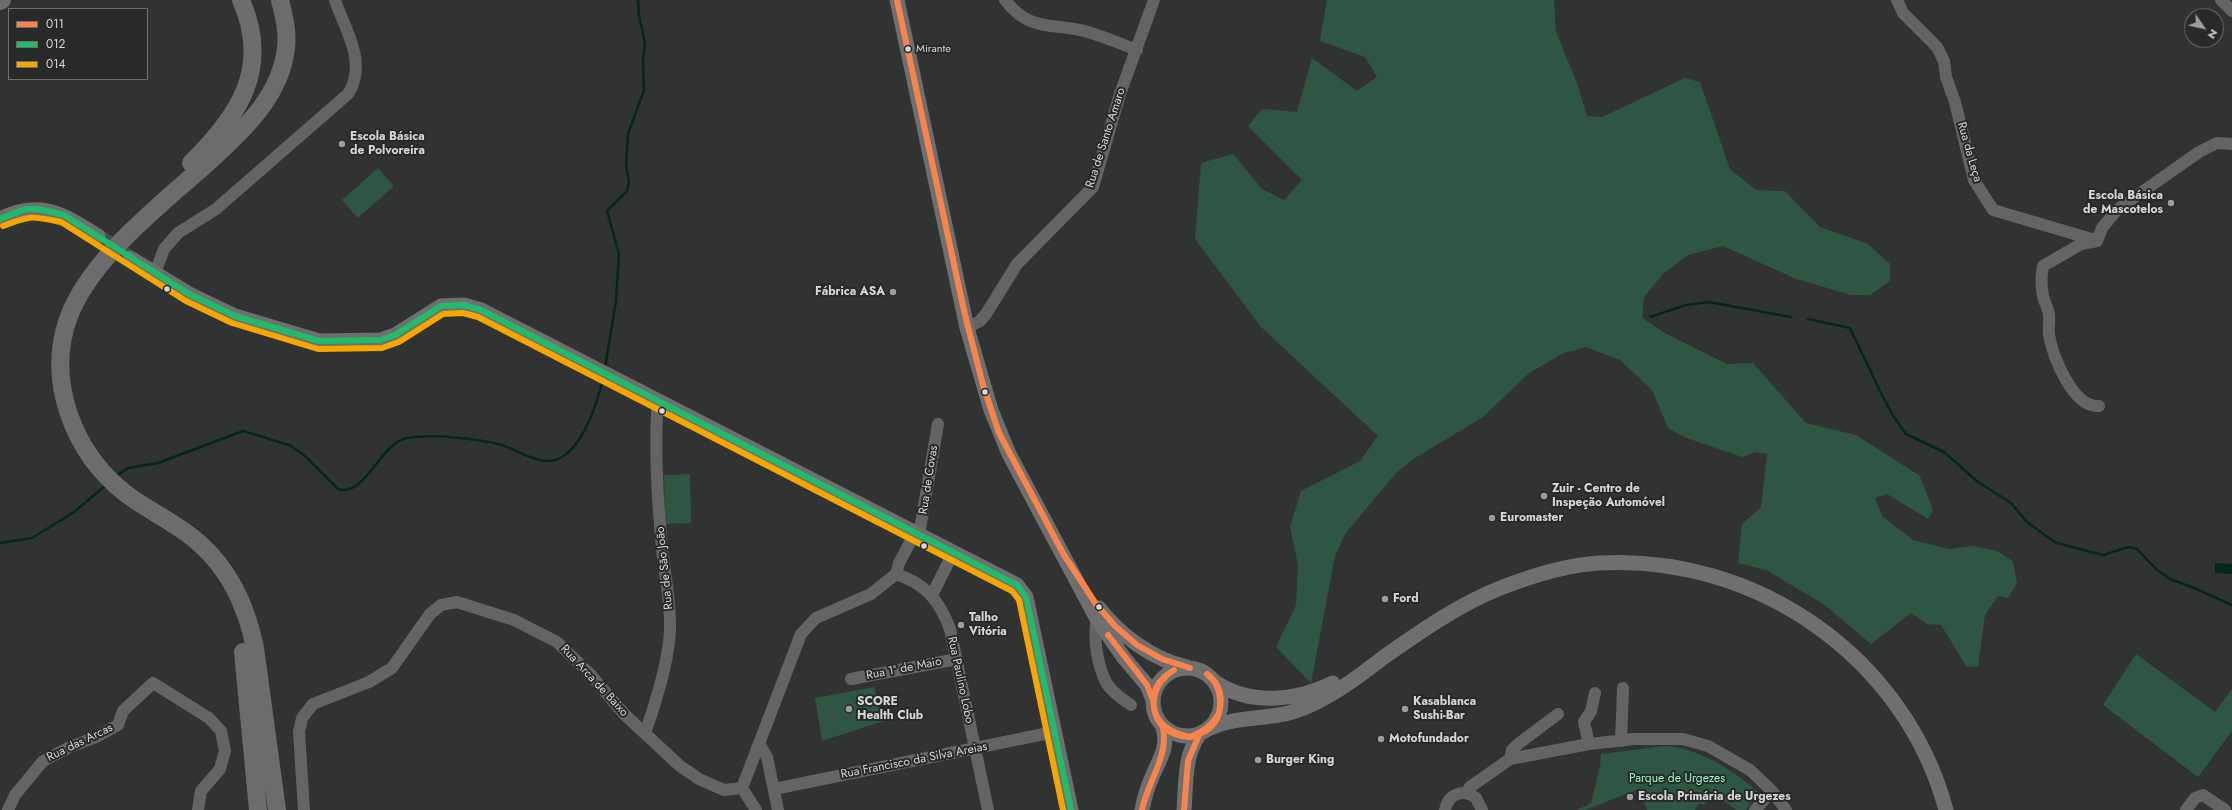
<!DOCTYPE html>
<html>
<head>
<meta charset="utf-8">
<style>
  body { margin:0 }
  #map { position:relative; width:2232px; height:810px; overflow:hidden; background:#313332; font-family:Jost,sans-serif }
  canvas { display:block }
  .legend { position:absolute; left:8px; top:8px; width:140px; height:72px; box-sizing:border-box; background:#272a28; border:1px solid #6d6f6e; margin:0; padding:5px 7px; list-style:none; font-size:12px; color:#d5d7d6 }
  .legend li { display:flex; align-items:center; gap:8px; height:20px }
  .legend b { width:20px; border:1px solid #6d6f6e }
  .north { position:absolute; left:2184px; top:8px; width:40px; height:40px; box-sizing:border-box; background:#272a28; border:1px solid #6d6f6e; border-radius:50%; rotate:124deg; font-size:11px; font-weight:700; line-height:16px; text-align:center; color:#d5d7d6 }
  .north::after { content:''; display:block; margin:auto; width:14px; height:18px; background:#9c9e9d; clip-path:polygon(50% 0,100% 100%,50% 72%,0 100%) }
</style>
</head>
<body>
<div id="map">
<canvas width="2232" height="810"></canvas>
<ul class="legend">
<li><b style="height:5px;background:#f8844c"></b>011</li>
<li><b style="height:5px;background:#20bc6c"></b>012</li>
<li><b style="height:5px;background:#f7a600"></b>014</li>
</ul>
<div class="north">N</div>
</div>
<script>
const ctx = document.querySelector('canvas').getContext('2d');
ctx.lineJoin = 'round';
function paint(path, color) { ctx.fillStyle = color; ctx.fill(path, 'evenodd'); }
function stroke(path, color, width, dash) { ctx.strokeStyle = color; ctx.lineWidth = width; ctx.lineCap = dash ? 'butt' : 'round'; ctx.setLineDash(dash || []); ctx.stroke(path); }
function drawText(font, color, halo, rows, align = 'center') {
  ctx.font = font + ' Jost,sans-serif'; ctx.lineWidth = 4; ctx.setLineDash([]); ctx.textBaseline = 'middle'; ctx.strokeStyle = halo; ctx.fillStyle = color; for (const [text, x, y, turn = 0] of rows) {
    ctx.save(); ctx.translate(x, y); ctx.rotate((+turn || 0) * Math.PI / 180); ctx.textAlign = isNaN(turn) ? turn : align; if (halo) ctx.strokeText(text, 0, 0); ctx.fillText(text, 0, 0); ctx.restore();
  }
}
paint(new Path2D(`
  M 1327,0 L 1554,0 L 1556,32 L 1577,83 L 1587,116 L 1602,117 L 1685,78 L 1700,82 L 1730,169 L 1756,190 L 1785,191 L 1820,227 L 1868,244 L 1890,264 L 1890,281 L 1870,295 L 1851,295 L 1794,278 L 1723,246 L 1688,255 L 1663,274 L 1644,297 L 1642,318 L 1665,333 L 1727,364 L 1753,363 L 1806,423 L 1856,435 L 1920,476 L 1933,510 L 1928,519 L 1887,494 L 1875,498 L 1882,516 L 1913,540 L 1949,549 L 1973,546 L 1997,551 L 2013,561 L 2017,583 L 2008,598 L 1998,596 L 1985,615 L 1978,667 L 1966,666 L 1941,625 L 1927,624 L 1911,613 L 1871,644 L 1825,605 L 1766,570 L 1738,563 L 1742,524 L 1761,507 L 1767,454 L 1755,452 L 1742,457 L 1684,437 L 1668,428 L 1652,390 L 1620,360 L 1586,347 L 1564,353 L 1529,373 L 1483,417 L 1415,458 L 1397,472 L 1345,534 L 1335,556 L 1311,683 L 1276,647 L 1296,605 L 1298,565 L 1290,527 L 1301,491 L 1360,461 L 1378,436 L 1261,327 L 1195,239 L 1201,163 L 1233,154 L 1262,189 L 1284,200 L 1302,180 L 1248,126 L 1262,109 L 1297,112 L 1312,58 L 1357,91 L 1377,77 L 1365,57 L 1320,41 Z
  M 378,168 L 394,186 L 358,218 L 342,200 Z
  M 690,474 L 691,523 L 665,524 L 664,475 Z
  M 2136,654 L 2215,712 L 2232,689 L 2232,731 L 2198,777 L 2103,705 Z
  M 874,687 L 884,721 L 822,741 L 815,698 Z
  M 1665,746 C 1699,748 1733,770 1758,792 L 1746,810 L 1736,810 L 1713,793 L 1704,805 L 1699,803 L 1695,810 L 1647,810 L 1639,789 L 1585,810 L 1577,810 L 1591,803 L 1600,766 L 1601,754 Z`), '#2e5642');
paint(new Path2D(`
  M 2215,563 L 2232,564 L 2232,574 L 2215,573 Z`), '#042719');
stroke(new Path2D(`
  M 1650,317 L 1686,305 L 1709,302 L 1791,317
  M 1808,319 L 1850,328 L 1880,391 L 1892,414 L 1906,434 L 1944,452 L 1978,482 L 2011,503 L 2027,522 L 2049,538 L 2057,543 L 2103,555 L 2129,547 L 2137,549 L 2156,569 L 2170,579 L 2194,588 L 2232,605
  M 605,368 L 616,301 L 619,254 L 607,211 L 627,191 L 629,182 L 626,165 L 628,134 L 644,90 L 643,60 L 645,43 L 639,16 L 638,0
  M 116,476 L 128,468 L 158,463 L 243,431 L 289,445 L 304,455 L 338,489 C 365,498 380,443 407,438 C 432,434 473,438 498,444 C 515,448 528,460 546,461 C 579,463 597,404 603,379
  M 0,543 L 32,538 L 74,512 L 106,485`), '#042719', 2.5);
stroke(new Path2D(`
  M 98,236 L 130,258`), '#4a4c4b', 15, [15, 8]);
stroke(new Path2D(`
  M 1005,0 C 1030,33 1052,22 1088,32 C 1105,37 1121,44 1137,50
  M 1897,0 L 1903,13 L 1937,47 L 1944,61 L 1946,77 L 1955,102 L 1974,180 L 1993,210 L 2095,240
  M 2221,0 L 2232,11
  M 155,273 L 164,249 L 178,233 L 216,209 L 348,94 C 368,63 345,30 335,0
  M 967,328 L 980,321 L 986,314 L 1017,264 L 1093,187 L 1120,94 L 1154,0
  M 2099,406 C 2073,408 2053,357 2049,335 C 2048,328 2050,321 2049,314 C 2048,308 2044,302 2043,296 C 2041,286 2041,276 2043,266 L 2081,244 L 2097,241 L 2102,228 L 2117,210 L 2142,192 L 2199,152 L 2217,143 L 2232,144
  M 919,535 L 938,424
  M 896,574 C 926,584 939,600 950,629 L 988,810
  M 896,574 L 899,563 L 915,533
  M 932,595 L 953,553
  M 1097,619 C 1093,637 1097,663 1105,680 C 1109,690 1122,699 1131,705
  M 851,679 L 957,659
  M 645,733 C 655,706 669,659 670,630 C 671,598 663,568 661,537 C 657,492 654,445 658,400
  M 1621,741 L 1623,688
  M 1589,744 L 1584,722 L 1591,711 L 1595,693
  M 760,745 L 767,757 L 778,810
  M 1510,759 L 1512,750 L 1518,744 L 1558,714
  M 742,788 L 801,634 L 816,618 L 871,594 L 896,574
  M 742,788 L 756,810
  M 774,789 L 1054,732
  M 1466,793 L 1470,787 L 1510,759 L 1589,744 L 1634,739 L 1683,739 L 1708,746 L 1750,770 L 1772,791 L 1786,810
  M 8,810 L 15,795 L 43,761 L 70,747 L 96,737 L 118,725 L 123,711 L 153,683 L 209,718 L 221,731 L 225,751 L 220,769 L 201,791 L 198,810
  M 304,810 L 299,732 L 302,718 L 313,704 L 369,682 L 392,668 L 430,614 L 441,605 L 457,602 L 514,620 L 557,642 L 590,674 L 625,715 L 680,766 L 699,779 L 724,790 L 742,788
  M 1445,810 C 1448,794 1463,788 1476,798 L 1482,810
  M 1755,810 L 1772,791
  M 2186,810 L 2195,798 L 2203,795 L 2225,810`), '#646464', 12);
stroke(new Path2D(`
  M 897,0 L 967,328 L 991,410 L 1009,454 L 1097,619 L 1124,658 L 1147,685 L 1153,700
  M 0,219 C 40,199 63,214 98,236
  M 130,258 L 189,294 L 235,316 L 319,341 L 380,340 L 395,335 L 441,306 L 464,305 L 481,310 L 1017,585 L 1026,597 L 1071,810
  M 1099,608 C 1120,635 1153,660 1187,667
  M1153 702a34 34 0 1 1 68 0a34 34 0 1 1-68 0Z
  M 1215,682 C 1250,706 1297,701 1333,683
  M 1210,728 C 1233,718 1255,719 1279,715 C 1292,713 1305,708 1317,702 C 1341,690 1363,673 1384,657 C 1421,631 1461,603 1503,587 C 1534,575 1566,565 1599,563 C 1756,554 1905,657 1946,810
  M 1142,810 C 1144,799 1147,788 1152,777 C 1159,760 1169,747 1163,728
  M 1184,810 C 1186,786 1184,755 1199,735`), '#6f6f6f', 15);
stroke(new Path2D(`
  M 0,1 L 2,0
  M 191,163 C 239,116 271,68 241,0
  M 243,652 L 258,810
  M 277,810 L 255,648 C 247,608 231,571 199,543 C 177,523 148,511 125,493 C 74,453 46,382 68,319 C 90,257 166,201 214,157 C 246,128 281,94 286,48 C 288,32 284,16 280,0`), '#6b6c6c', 18);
stroke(new Path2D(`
  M 897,0 L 965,315 L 983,385 L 999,433 L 1064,555 L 1096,604 L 1115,626 L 1137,645 L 1162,659 L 1190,668
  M 1108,635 L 1147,685 L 1153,700
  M 1207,674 C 1220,684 1223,698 1219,713
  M 1207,674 C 1220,684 1222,698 1219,713
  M 1154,708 C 1157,726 1173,733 1189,737
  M 1154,708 C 1157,727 1171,735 1189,737
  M 1154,708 C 1151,690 1159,679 1174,670
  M 1154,708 C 1152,691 1160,679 1174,670
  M 1190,737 C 1204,731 1212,726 1219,713
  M 1190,737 C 1204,734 1215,728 1219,713
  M 1142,810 C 1147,783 1169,756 1163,728
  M 1184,810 L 1188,761 L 1199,735`), '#f8844c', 6);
stroke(new Path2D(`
  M 0,219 L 25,209 L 38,209 L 64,215 L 189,294 L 235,316 L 319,341 L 380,340 L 395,335 L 441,306 L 464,305 L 481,310 L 1017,585 L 1026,597 L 1071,810`), '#20bc6c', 6);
stroke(new Path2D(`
  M 3,226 C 31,215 32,216 61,222 L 186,301 L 232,323 L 318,349 L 382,348 L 399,342 L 443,314 L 463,313 L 478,317 L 1012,591 L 1019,600 L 1063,810`), '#f7a600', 6);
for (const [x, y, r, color] of [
  [908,49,3.5,"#d5d7d6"],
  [342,144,4,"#9c9e9d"],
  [2171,203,4,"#9c9e9d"],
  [167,289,3.5,"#d5d7d6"],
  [893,292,4,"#9c9e9d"],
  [985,392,3.5,"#d5d7d6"],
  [662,411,3.5,"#d5d7d6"],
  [1544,496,4,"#9c9e9d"],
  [1492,518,4,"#9c9e9d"],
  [924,546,3.5,"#d5d7d6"],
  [1385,599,4,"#9c9e9d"],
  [1099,607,3.5,"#d5d7d6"],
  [961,625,4,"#9c9e9d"],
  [849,709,4,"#9c9e9d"],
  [1405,709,4,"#9c9e9d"],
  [1381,739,4,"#9c9e9d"],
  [1258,760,4,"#9c9e9d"],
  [1630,797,4,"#9c9e9d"]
]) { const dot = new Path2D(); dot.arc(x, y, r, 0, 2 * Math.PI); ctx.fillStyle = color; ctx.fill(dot); stroke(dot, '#272a28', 1.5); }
drawText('11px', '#d5d7d6', '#272a28', [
  ["Mirante",916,49]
], 'left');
drawText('bold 12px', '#d5d7d6', '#272a28', [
  ["Escola Básica",350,137],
  ["de Polvoreira",350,151],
  ["Escola Básica",2163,196,"right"],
  ["de Mascotelos",2163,210,"right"],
  ["Fábrica ASA",885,292,"right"],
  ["Zuir - Centro de",1552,489],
  ["Inspeção Automóvel",1552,503],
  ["Euromaster",1500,518],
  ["Ford",1393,599],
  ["Talho",969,618],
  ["Vitória",969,632],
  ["SCORE",857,702],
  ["Health Club",857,716],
  ["Kasablanca",1413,702],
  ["Sushi-Bar",1413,716],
  ["Motofundador",1389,739],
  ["Burger King",1266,760],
  ["Escola Primária de Urgezes",1638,797]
], 'left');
drawText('12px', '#d5d7d6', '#272a28', [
  ["Rua de Santo Amaro",1106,138,-72],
  ["Rua da Leça",1969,152,74],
  ["Rua de Covas",929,480,-81],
  ["Rua de São João",665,568,-96],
  ["Rua 1º de Maio",904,669,-11],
  ["Rua Paulino Lobo",960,680,78],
  ["Rua Arca de Baixo",594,681,47],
  ["Rua das Arcas",80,743,-26],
  ["Rua Francisco da Silva Areias",914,761,-11]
]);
drawText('12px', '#94f7c6', '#272a28', [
  ["Parque de Urgezes",1677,779]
]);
</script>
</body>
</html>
